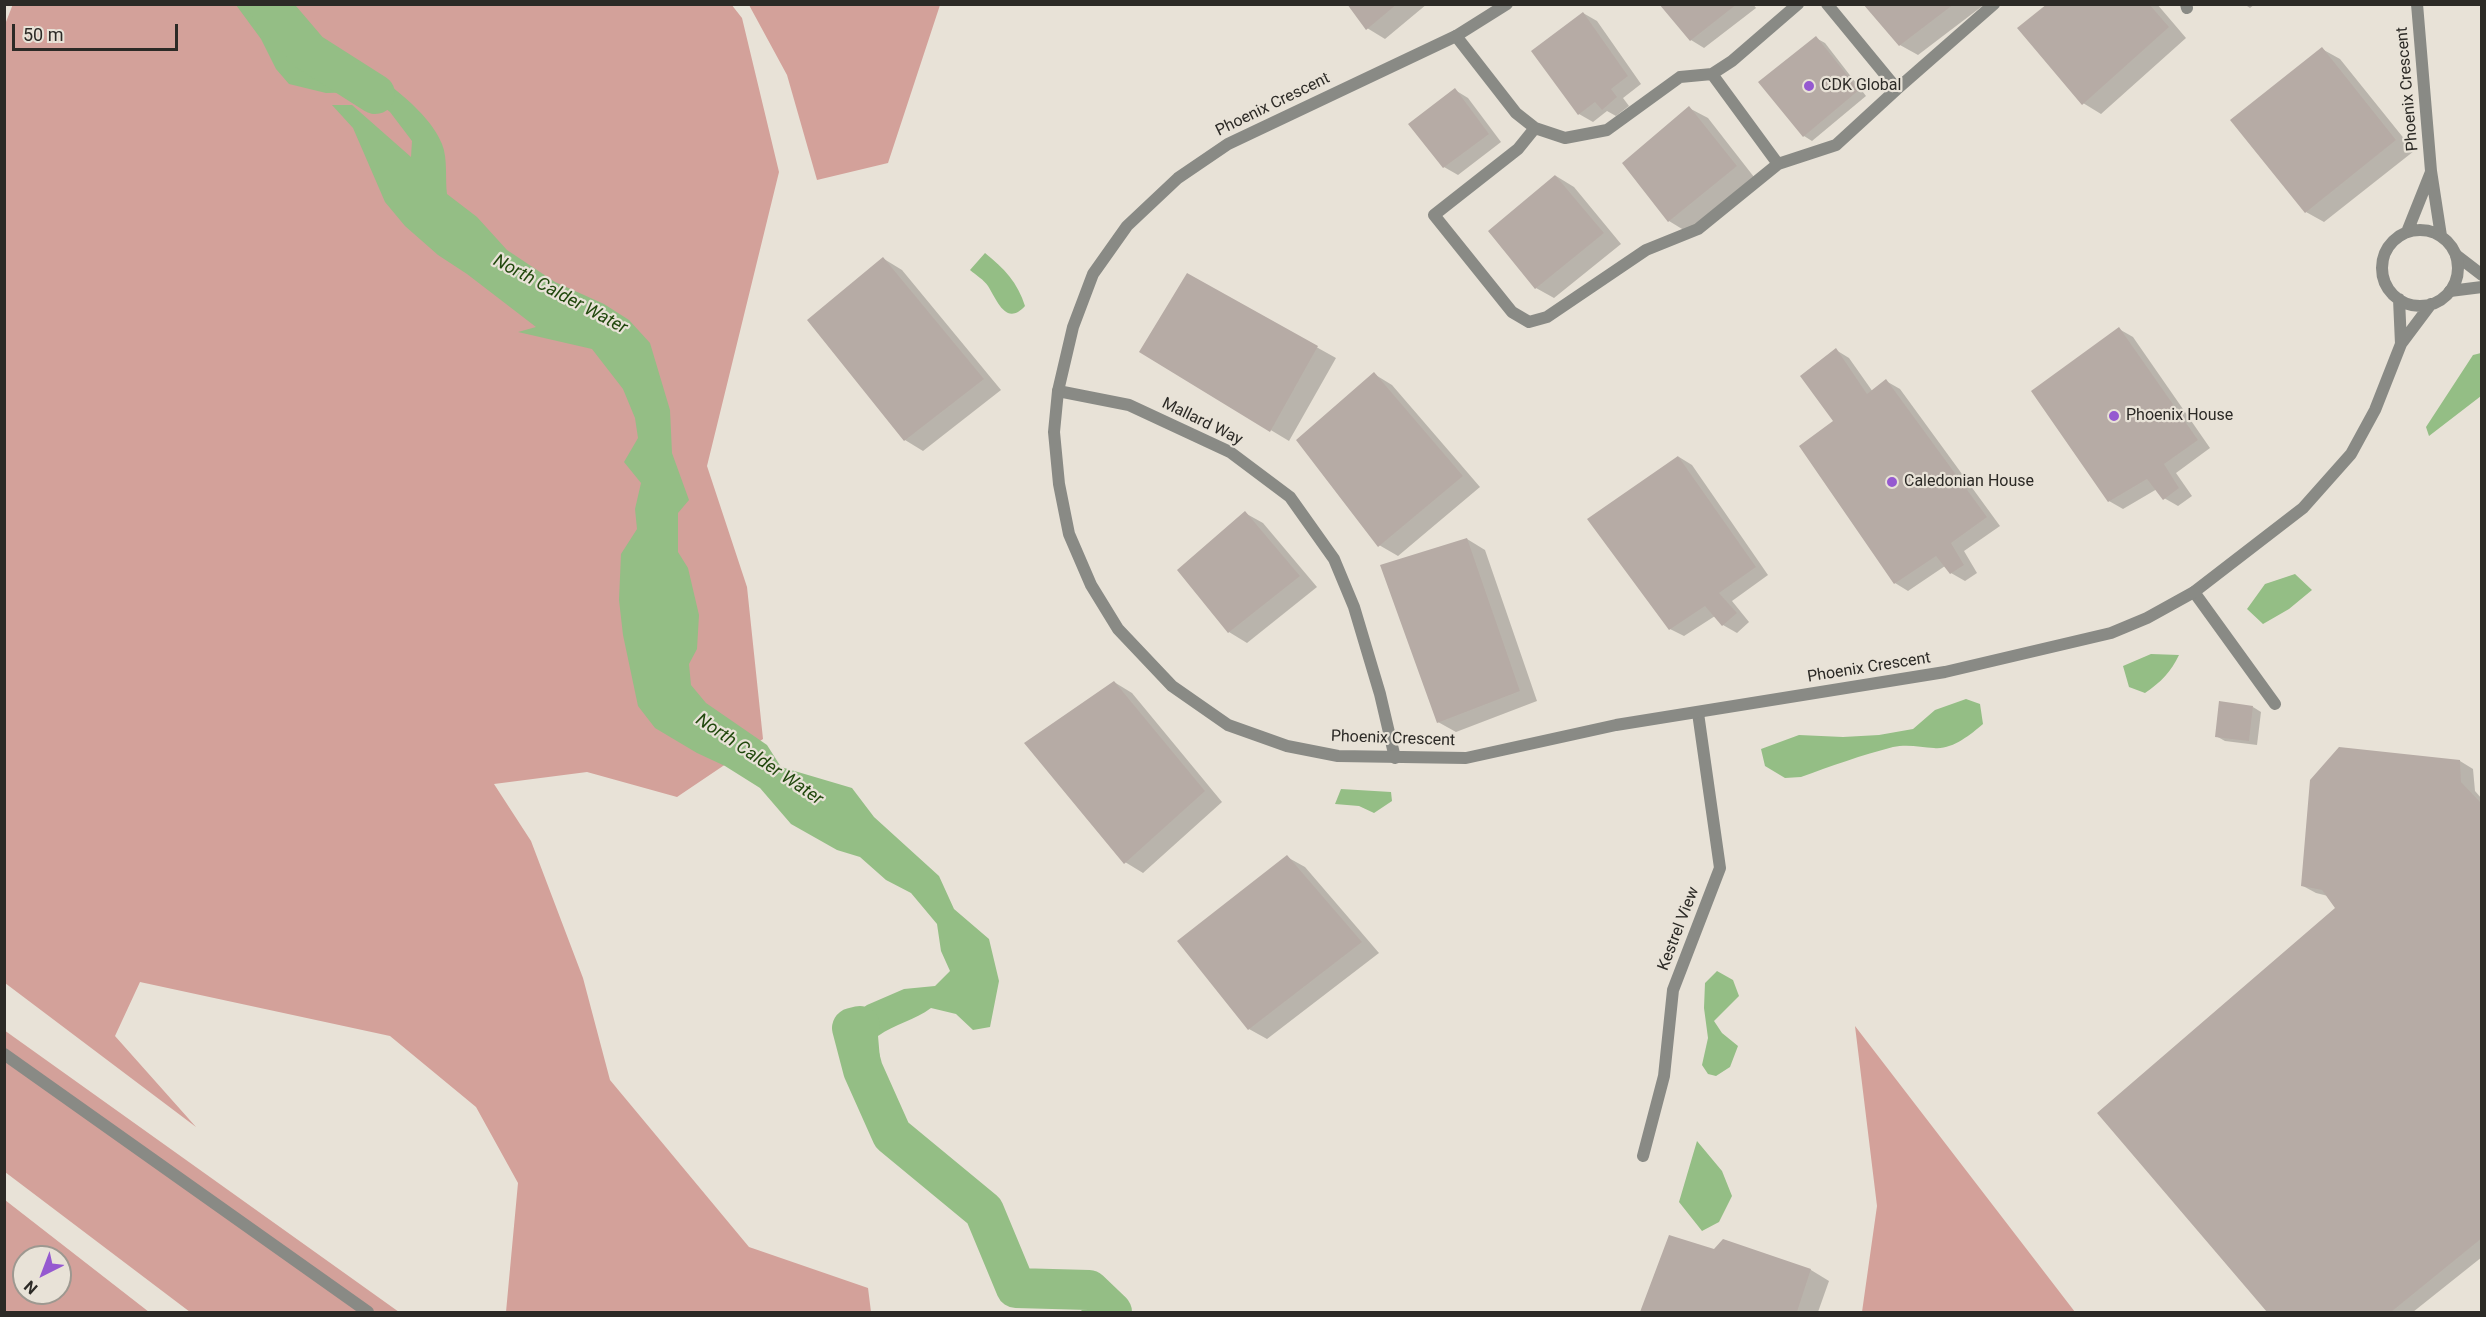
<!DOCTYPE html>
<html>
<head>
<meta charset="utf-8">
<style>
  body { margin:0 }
  #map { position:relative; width:2486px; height:1317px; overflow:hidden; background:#e8e2d7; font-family:Roboto,sans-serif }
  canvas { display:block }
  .frame { position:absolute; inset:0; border:6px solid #2c2a26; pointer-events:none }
  .north { position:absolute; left:12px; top:1245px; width:60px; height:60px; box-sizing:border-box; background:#e8e2d7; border:2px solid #9d9890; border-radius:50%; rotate:222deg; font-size:16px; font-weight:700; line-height:24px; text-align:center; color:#2c2a26 }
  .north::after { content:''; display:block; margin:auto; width:21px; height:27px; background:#9559d0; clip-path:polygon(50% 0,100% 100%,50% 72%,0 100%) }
  .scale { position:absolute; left:12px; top:24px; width:166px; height:27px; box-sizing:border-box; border:3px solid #2c2a26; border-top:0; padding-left:8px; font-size:18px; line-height:21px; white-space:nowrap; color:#2c2a26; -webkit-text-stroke:4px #e8e2d7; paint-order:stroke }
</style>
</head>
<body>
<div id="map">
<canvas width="2486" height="1317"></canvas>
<div class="frame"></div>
<div class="north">N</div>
<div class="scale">50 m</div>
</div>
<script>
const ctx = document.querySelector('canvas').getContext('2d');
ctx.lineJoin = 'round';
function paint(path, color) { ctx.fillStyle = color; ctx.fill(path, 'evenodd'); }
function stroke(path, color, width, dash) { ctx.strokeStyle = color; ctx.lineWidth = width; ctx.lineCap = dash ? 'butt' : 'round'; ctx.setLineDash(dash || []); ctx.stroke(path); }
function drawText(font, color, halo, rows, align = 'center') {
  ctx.font = font + ' Roboto,sans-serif'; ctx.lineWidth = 4.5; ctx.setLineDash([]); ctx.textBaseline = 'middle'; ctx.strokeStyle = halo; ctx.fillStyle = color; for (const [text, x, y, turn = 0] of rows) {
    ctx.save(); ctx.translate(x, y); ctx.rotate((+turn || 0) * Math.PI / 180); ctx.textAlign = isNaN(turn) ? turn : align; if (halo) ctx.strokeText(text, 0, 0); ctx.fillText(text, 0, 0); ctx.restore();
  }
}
paint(new Path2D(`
  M 13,4 L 731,4 L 742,18 L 779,172 L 707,466 L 747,587 L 763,739 L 677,797 L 587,772 L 494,784 L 531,841 L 583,978 L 610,1080 L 749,1247 L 868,1288 L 871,1312 L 506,1312 L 518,1183 L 476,1107 L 390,1036 L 140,982 L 115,1036 L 196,1127 L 5,983 L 4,27 Z
  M 749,5 L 940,5 L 888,163 L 817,180 L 787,75 Z
  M 1855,1026 L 2075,1312 L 1862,1312 L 1877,1206 Z
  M 4,1030 L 399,1312 L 190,1312 L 5,1172 Z
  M 4,1200 L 5,1200 L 149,1312 L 5,1312 ZM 24,1257 L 60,1257 L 60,1293 L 24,1293 Z`), '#d3a19a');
paint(new Path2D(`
  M 236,5 L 270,5 C 277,25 301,59 323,64 C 331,65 339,62 346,63 C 377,69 432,115 442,144 C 448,159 445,179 447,194 L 477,217 L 507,250 L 555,282 L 604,304 L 629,320 L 650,343 L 670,410 L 672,453 L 689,500 L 678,513 L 678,552 L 688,568 L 699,615 L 697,649 L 689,664 L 691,685 L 706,703 L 767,745 L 781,767 L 852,788 L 874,817 L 939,876 L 954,909 L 989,939 L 999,981 L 990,1027 L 973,1030 L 956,1014 L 931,1008 C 915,1020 895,1024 878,1036 L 880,1059 L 858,1079 C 843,1066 838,1049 833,1029 L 867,1005 L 904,989 L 935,986 L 950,971 L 941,951 L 937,924 L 911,893 L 886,880 L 860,857 L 837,850 L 791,824 L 760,788 L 725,766 L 697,753 L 655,728 L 638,706 L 623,635 L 619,600 L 621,554 L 637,529 L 635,509 L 641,483 L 624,462 L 638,438 L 635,418 L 623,389 L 592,349 L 518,332 L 536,327 L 467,274 L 438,255 L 405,226 L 385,202 L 353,128 L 332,105 L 352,105 L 411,157 L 412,141 L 390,112 L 365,92 L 326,93 L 289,84 L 276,69 L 261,39 Z
  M 985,253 C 1004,268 1018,283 1025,306 C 1006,327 997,300 988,286 C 984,280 976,275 970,270 Z
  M 2481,353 L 2481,396 L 2429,436 L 2426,427 L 2473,355 Z
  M 2295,574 L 2312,590 L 2289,609 L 2263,624 L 2247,609 L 2265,584 Z
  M 2151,654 L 2179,655 C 2171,672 2161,682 2145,693 L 2129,687 L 2123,666 Z
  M 1966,699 L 1980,704 L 1983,724 C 1970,735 1952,750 1934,748 C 1921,747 1907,744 1893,747 C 1862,755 1831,766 1801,777 L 1785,778 L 1765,766 L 1761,749 L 1799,735 L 1843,737 L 1879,735 L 1913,729 L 1935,710 Z
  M 1341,789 L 1391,792 L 1392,801 L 1374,813 L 1359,806 L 1335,804 Z
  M 1717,971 L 1733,980 L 1739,996 L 1714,1021 L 1722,1033 L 1738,1046 L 1730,1067 L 1716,1076 L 1708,1074 L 1702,1065 L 1708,1038 L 1704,1008 L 1705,983 Z
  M 1697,1141 L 1722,1171 L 1732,1196 L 1719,1222 L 1702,1231 L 1679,1202 Z`), '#94be85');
paint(new Path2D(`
  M 1349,4 L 1427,4 L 1385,39 L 1367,28 Z
  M 1661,4 L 1753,4 L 1756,8 L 1704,48 L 1691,40 Z
  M 1865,4 L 1985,4 L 1918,55 L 1900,45 Z
  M 2050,4 L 2157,4 L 2186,38 L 2101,114 L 2083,103 Z
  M 2244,4 L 2255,4 L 2250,8 Z
  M 1583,13 L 1597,21 L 1641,84 L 1623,98 L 1629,106 L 1616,116 L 1607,111 L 1593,122 L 1579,114 L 1533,51 Z
  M 1816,38 L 1825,43 L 1866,96 L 1812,141 L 1804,136 Z
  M 2322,49 L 2340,59 L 2414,151 L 2324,222 L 2306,212 Z
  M 1455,90 L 1468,98 L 1501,142 L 1458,175 L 1444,167 Z
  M 1689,108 L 1708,118 L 1754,177 L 1687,232 L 1669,221 Z
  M 1556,176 L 1574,187 L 1621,244 L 1554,298 L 1536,288 Z
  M 884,259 L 902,270 L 1001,390 L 923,451 L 905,440 L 810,320 Z
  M 1187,275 L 1336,358 L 1289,441 L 1141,352 Z
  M 2119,329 L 2133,337 L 2210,448 L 2176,473 L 2192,496 L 2178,506 L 2164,498 L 2157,489 L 2123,509 L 2109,501 Z
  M 1836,350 L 1849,358 L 1873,392 L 1886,381 L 1900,389 L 2000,526 L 1964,551 L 1977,573 L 1965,581 L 1951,573 L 1945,566 L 1908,591 L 1895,583 L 1835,421 Z
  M 1374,374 L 1392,385 L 1480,487 L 1398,556 L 1379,545 Z
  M 1679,457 L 1692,465 L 1768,575 L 1732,601 L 1749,622 L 1737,633 L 1723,625 L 1715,616 L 1684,636 L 1670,629 Z
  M 1245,513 L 1263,523 L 1317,587 L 1247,643 L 1229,632 Z
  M 1467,539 L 1485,550 L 1537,701 L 1456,732 L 1438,722 Z
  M 1114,682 L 1132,693 L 1222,802 L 1143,873 L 1125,862 Z
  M 2253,707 L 2261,712 L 2257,745 L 2225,741 L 2216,736 Z
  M 2460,761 L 2473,769 L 2475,791 L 2482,799 L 2482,1257 L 2413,1312 L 2269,1312 L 2099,1113 L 2338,909 L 2328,896 L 2316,893 L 2303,886 Z
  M 1287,857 L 1305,867 L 1379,953 L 1267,1039 L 1249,1029 Z
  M 1670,1237 L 1715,1251 L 1724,1240 L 1811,1270 L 1829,1281 L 1818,1312 L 1642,1312 Z`), '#0003');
stroke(new Path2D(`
  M 268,4 L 309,52 L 375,94
  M 860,1026 L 852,1028 L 863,1070 L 892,1135 L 984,1211 L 1016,1288 L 1089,1290 L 1112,1312`), '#94be85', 40);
paint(new Path2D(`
  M 1347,4 L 1397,4 L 1366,30 Z
  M 1659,4 L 1737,4 L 1690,41 Z
  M 1863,4 L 1954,4 L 1899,46 Z
  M 2047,4 L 2149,4 L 2169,27 L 2082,105 L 2017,28 Z
  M 1583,12 L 1628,76 L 1611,89 L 1617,97 L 1602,110 L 1595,102 L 1578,115 L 1531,51 Z
  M 1816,36 L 1859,90 L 1803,137 L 1758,82 Z
  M 2322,47 L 2396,140 L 2305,213 L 2230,120 Z
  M 1455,88 L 1489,134 L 1443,168 L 1408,124 Z
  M 1689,106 L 1737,166 L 1668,222 L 1622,163 Z
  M 1555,175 L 1604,233 L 1535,289 L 1488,231 Z
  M 883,257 L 984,379 L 904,441 L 807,320 Z
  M 1187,273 L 1318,346 L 1270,432 L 1139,352 Z
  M 2119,327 L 2198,440 L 2164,464 L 2179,488 L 2163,500 L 2147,479 L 2108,502 L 2031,391 Z
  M 1836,348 L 1867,394 L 1886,379 L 1987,517 L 1951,543 L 1964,565 L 1950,574 L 1936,556 L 1894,584 L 1799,446 L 1833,421 L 1800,376 Z
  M 1374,372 L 1463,476 L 1378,547 L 1296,440 Z
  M 1678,456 L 1756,567 L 1719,593 L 1737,613 L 1722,626 L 1705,606 L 1669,630 L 1587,519 Z
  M 1245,511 L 1300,576 L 1228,633 L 1177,570 Z
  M 1467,538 L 1520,691 L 1437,723 L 1380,565 Z
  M 1114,681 L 1205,791 L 1124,864 L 1024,743 Z
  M 2219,701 L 2253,706 L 2249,741 L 2215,737 Z
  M 2339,747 L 2460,760 L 2461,782 L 2482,804 L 2482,1238 L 2391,1312 L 2267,1312 L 2097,1113 L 2335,908 L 2322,890 L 2301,886 L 2310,780 Z
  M 1287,855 L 1362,942 L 1248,1030 L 1177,941 Z
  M 1669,1235 L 1714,1249 L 1723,1239 L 1811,1269 L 1797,1312 L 1640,1312 Z`), '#b6aba5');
stroke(new Path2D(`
  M 1827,4 L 1897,89
  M 2186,4 L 2187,8
  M 1456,36 L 1516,113 L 1535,128 L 1565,138 L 1607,130 L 1680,77 L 1712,74 L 1732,61 L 1798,4
  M 1712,74 L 1778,164
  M 1535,128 L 1518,149 L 1434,215 L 1512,312 L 1529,322 L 1547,317 L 1646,250 L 1698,229 L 1778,164 L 1836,145 L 1897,89 L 1994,4
  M 2456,255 L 2482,275
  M 2450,291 L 2482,287
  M 1058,391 L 1129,405 L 1230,452 L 1290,497 L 1334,559 L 1354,607 L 1380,694 L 1395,758
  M 2194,592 L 2275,704
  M 4,1054 L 368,1312
  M 1643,1156 L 1664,1076 L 1673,990 L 1720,868 L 1698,713`), '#898a85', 12);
stroke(new Path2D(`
  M 1507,4 L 1456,36 L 1228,144 L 1178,178 L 1127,226 L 1093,274 L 1073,327 L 1058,391 L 1054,432 L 1059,484 L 1069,534 L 1091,585 L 1118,629 L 1172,686 L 1228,725 L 1287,746 L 1338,756 L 1466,758 L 1616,725 L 1945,672 L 2111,633 L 2147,618 L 2194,592 L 2303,508 L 2351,454 L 2375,410 L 2401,344 L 2431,304
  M 2417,4 L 2431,171 L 2441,236
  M2382 268a38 38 0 1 1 76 0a38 38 0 1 1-76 0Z
  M 2407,232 L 2431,172
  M 2399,299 L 2401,344`), '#898a85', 12);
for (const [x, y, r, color] of [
  [1809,86,6,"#9559d0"],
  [2114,416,6,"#9559d0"],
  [1892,482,6,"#9559d0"]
]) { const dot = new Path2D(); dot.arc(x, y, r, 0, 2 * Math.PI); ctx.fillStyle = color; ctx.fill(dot); stroke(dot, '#e8e2d7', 2); }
drawText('16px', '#2c2a26', '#e8e2d7', [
  ["CDK Global",1821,86],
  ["Phoenix House",2126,416],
  ["Caledonian House",1904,482]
], 'left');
drawText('16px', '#2c2a26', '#e8e2d7', [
  ["Phoenix Crescent",2408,89,-95],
  ["Phoenix Crescent",1273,105,-26],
  ["Mallard Way",1202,422,26],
  ["Phoenix Crescent",1869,668,-9],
  ["Phoenix Crescent",1393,739,2],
  ["Kestrel View",1679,929,-69]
]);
drawText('italic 18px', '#21480d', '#e8e2d7', [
  ["North Calder Water",560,295,28],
  ["North Calder Water",759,760,34]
]);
</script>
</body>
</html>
